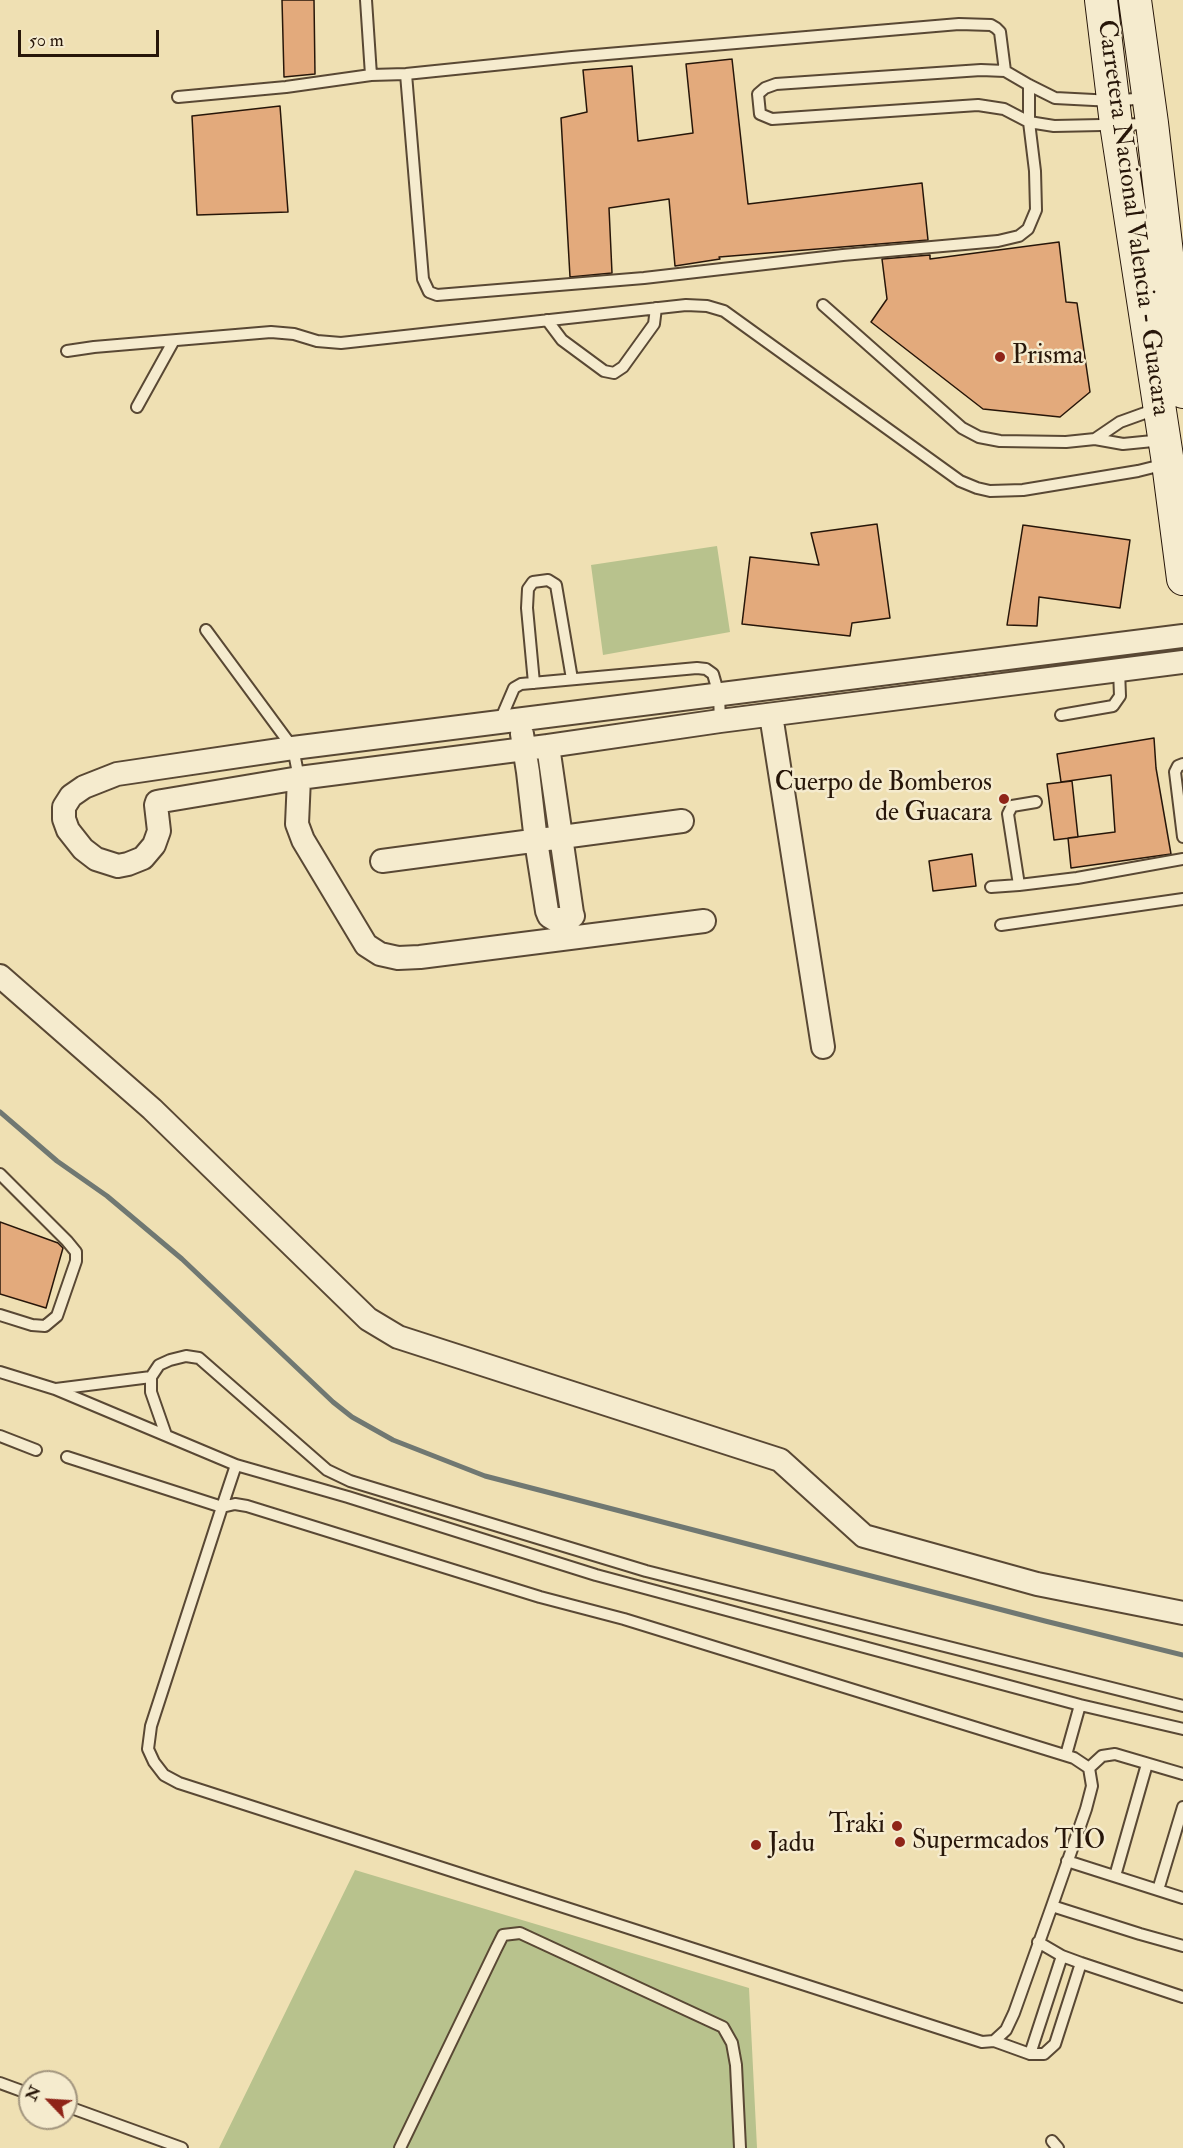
<!DOCTYPE html>
<style>
body{margin:0}
#map{position:relative;width:1183px;height:2148px;overflow:hidden;background:#efe0b3;font-family:"IM FELL Double Pica",serif}
canvas{display:block}
.north{position:absolute;left:18px;top:2070px;width:60px;height:60px;box-sizing:border-box;background:#f5ebce;border:2px solid #a3967f;border-radius:50%;rotate:295deg;font-size:16px;font-weight:700;line-height:24px;text-align:center;color:#271609}
.north::after{content:'';display:block;margin:auto;width:21px;height:27px;background:#8f2418;clip-path:polygon(50% 0,100% 100%,50% 72%,0 100%)}
.scale{position:absolute;left:18px;top:30px;width:141px;height:27px;box-sizing:border-box;border:3px solid #271609;border-top:0;padding-left:8px;font-size:18px;line-height:21px;white-space:nowrap;color:#271609;-webkit-text-stroke:4px #f5ebce;paint-order:stroke}
</style>
<div id="map">
<canvas width="1183" height="2148"></canvas>
<div class="north">N</div>
<div class="scale">50 m</div>
</div>
<script>
const g = document.querySelector('canvas').getContext('2d');
g.lineJoin = 'round';
function fillPath(path, color) {
  g.fillStyle = color;
  g.fill(path, 'evenodd');
}
function poly(rows) {
  const path = new Path2D();
  for (const r of rows) {
    path.moveTo(r[0], r[1]);
    for (let i = 2; i < r.length; i += 2) path.lineTo(r[i], r[i + 1]);
  }
  return path;
}
function trace(path, color, width, dash) {
  g.strokeStyle = color;
  g.lineWidth = width;
  g.lineCap = dash ? 'butt' : 'round';
  g.setLineDash(dash || []);
  g.stroke(path);
}
function write(font, color, halo, rows, align = 'center') {
  g.font = font + ' "IM FELL Double Pica",serif';
  g.lineWidth = 5;
  g.setLineDash([]);
  g.textBaseline = 'middle';
  g.strokeStyle = halo;
  g.fillStyle = color;
  for (const [text, x, y, turn = 0] of rows) {
    g.save();
    g.translate(x, y);
    g.rotate((+turn || 0) * Math.PI / 180);
    g.textAlign = isNaN(turn) ? turn : align;
    if (halo) g.strokeText(text, 0, 0);
    g.fillText(text, 0, 0);
    g.restore();
  }
}
const green = poly([
 [717,546,730,632,603,655,591,565],
 [355,1870,749,1988,757,2148,219,2148]
]);
const stream = poly([
 [0,1112,57,1161,107,1196,182,1259,333,1402,352,1417,393,1440,485,1476,1045,1621,1183,1655]
]);
const building = poly([
 [282,0,314,0,315,74,284,77,282,0],
 [732,59,748,204,922,183,928,240,719,257,720,259,675,266,669,199,609,208,612,273,570,277,561,118,587,112,583,70,632,66,638,141,693,133,686,64,732,59],
 [280,106,288,212,197,215,192,116,280,106],
 [1059,242,1066,302,1077,303,1090,392,1060,417,983,409,871,322,887,299,882,259,930,255,930,259,1059,242],
 [877,524,890,618,852,623,850,636,742,624,750,557,819,565,811,533,877,524],
 [1023,525,1130,540,1120,608,1039,597,1037,626,1007,625,1023,525],
 [1154,738,1156,768,1171,854,1071,868,1068,838,1115,832,1111,775,1061,782,1057,754,1154,738],
 [1072,781,1078,837,1054,840,1047,784,1072,781],
 [972,854,976,886,933,891,929,861,972,854],
 [0,1222,58,1243,63,1248,46,1308,0,1294,0,1222]
]);
const service = poly([
 [366,0,371,75],
 [406,74,423,279,429,292,437,295,644,278,843,255,998,241,1019,236,1028,229,1036,210,1035,171,1029,122,1029,85],
 [178,97,286,87,371,75,406,74,572,57,959,24,991,25,996,28,1000,32,1005,71],
 [1145,98,1113,101,1055,98,1029,85,1005,71,981,70,776,84,765,88,758,94,760,114,772,119,978,105,1004,109,1029,122,1054,126,1149,124],
 [823,305,962,428,979,437,1000,441,1066,442,1095,439,1123,444,1163,440],
 [547,320,562,340,604,371,614,373,623,367,654,324,656,308],
 [67,351,94,347,271,332,294,334,317,341,341,343,686,305,707,306,724,311,960,481,977,488,990,491,1023,490,1138,471,1166,464],
 [137,407,173,342],
 [1095,439,1120,422,1156,409],
 [206,630,293,748,299,778],
 [534,683,527,608,528,589,533,582,548,580,556,585,572,679],
 [1061,715,1113,706,1120,696,1119,670],
 [499,723,514,688,521,684,697,668,706,669,713,674,719,695,720,721],
 [1183,764,1178,766,1175,772,1183,837],
 [1036,802,1012,806,1008,814,1019,885,1077,878,1183,859],
 [991,887,1019,885],
 [1001,925,1183,899],
 [0,1174,67,1241,76,1252,76,1261,57,1316,45,1326,32,1325,0,1315],
 [0,1372,55,1389,236,1465,348,1497,596,1575,1080,1705,1183,1729],
 [56,1389,151,1377],
 [166,1435,151,1392,151,1377,159,1365,170,1360,186,1356,199,1358,327,1470,350,1481,646,1571,1183,1706],
 [0,1436,36,1450],
 [67,1457,222,1507,236,1465],
 [1066,1755,1080,1705],
 [1089,1768,1102,1756,1115,1754,1183,1774],
 [1067,1861,1183,1898],
 [1115,1876,1147,1764],
 [1158,1890,1183,1807],
 [1052,1906,1014,2013,1006,2030,994,2041,982,2042,179,1783,164,1775,154,1762,148,1749,151,1726,222,1507,235,1504,247,1506,540,1597,624,1619,1074,1758,1089,1768,1092,1786,1086,1809,1052,1906,1140,1934,1183,1946],
 [1038,1942,1062,1956,1081,1963,1183,1997],
 [994,2041,1030,2054,1044,2054,1055,2044,1081,1963],
 [1030,2054,1062,1956],
 [0,2083,30,2094],
 [66,2106,182,2148],
 [1052,2141,1058,2148],
 [400,2148,496,1949,503,1935,520,1933,723,2027,732,2043,736,2065,740,2148]
]);
const minor = poly([
 [1183,636,293,748,117,774,84,787,71,796,64,807,64,819,68,830,83,849,96,859,118,866,128,864,143,858,154,845,159,831,156,805,157,802,162,801,299,778,548,746,720,721,1183,662],
 [771,715,823,1047],
 [522,734,528,772,536,841,547,911,549,916,554,919,568,919,573,916,572,913,548,746],
 [299,778,297,824,303,840,366,945,380,954,398,958,420,957,704,921],
 [382,861,682,821],
 [0,976,152,1109,368,1319,398,1337,780,1460,864,1536,1037,1584,1183,1613]
]);
const secondary = poly([
 [1101,0,1116,124,1168,463,1183,579],
 [1135,0,1152,123,1183,392]
]);
const markers = [
 [1000,357,6,"#8f2418"],
 [1004,799,6,"#8f2418"],
 [897,1826,6,"#8f2418"],
 [900,1842,6,"#8f2418"],
 [756,1845,6,"#8f2418"]
];
const streetNames = [
 ["Carretera Nacional Valencia - Guacara",1132,218,82]
];
const poiNames = [
 ["Prisma",1012,357],
 ["Cuerpo de Bomberos",992,784,"right"],
 ["de Guacara",992,814,"right"],
 ["Traki",885,1826,"right"],
 ["Supermcados TIO",912,1842],
 ["Jadu",768,1845]
];
fillPath(green, '#b8c28d');
trace(stream, '#707872', 5);
fillPath(building, '#e3aa7c');
trace(building, '#271609', 1.5);
trace(service, '#594834', 14);
trace(minor, '#594834', 26);
trace(secondary, '#271609', 34);
trace(service, '#f5ebce', 10);
trace(minor, '#f5ebce', 22);
trace(secondary, '#f5ebce', 32);
for (const [x, y, r, color] of markers) {
  const dot = new Path2D();
  dot.arc(x, y, r, 0, 2 * Math.PI);
  g.fillStyle = color;
  g.fill(dot);
  trace(dot, '#f5ebce', 2);
}
write('26px', '#271609', '#f5ebce', streetNames);
write('26px', '#271609', '#f5ebce', poiNames, 'left');
</script>
